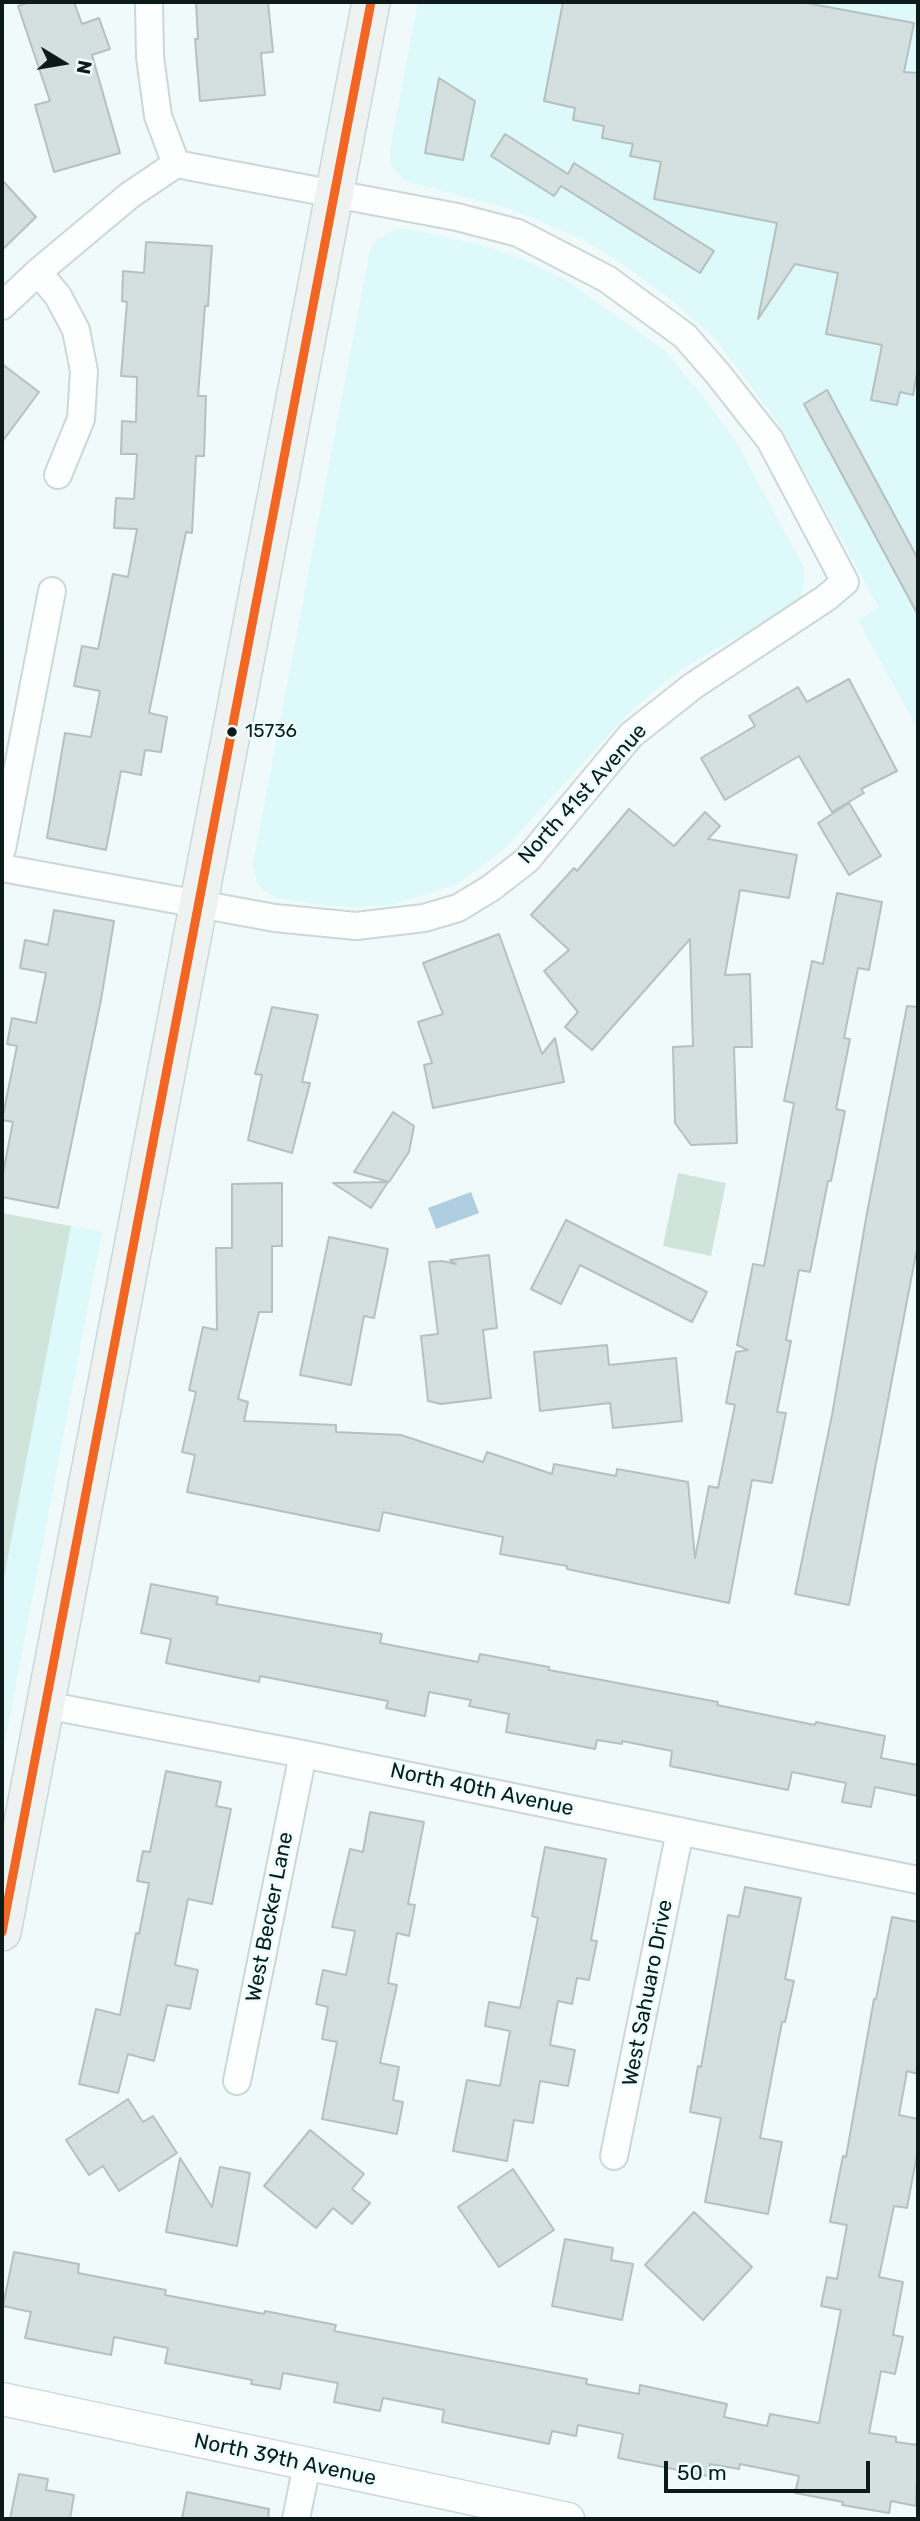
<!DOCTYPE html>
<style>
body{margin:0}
#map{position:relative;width:920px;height:2521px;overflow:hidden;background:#f0fafa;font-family:Rubik,sans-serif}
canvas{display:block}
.frame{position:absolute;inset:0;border:4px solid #0d1a1a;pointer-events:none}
.north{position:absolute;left:28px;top:28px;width:70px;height:70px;-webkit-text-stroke:5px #ebffff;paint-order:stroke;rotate:101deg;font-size:19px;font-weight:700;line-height:28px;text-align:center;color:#0d1a1a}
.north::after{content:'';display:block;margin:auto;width:24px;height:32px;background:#0d1a1a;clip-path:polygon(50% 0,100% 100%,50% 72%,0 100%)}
.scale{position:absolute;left:664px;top:2461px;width:206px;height:32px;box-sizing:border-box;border:4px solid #0d1a1a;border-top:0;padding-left:9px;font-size:21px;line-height:24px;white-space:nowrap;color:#0d1a1a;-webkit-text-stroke:5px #ebffff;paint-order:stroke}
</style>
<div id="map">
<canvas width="920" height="2521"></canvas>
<div class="frame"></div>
<div class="north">N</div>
<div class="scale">50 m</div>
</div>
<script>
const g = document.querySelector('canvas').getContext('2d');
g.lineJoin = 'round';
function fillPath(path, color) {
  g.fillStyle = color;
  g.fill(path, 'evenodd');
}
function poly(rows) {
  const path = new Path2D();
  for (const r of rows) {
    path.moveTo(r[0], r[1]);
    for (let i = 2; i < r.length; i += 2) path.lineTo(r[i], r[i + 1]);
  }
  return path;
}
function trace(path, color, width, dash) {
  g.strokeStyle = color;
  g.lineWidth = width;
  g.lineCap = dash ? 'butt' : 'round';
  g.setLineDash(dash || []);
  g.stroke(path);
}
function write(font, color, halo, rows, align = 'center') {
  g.font = font + ' Rubik,sans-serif';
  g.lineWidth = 5;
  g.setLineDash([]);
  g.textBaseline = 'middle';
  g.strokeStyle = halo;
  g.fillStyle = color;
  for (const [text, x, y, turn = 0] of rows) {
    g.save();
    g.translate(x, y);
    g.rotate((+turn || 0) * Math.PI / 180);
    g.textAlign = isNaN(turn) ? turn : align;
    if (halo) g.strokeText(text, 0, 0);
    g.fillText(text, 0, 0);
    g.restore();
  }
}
const built = poly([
 [418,2,918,2,918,730,858,620,879,608,778,423,718,342,676,303,617,260,580,238,511,209,405,181,391,166,390,150],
 [398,229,408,229,488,247,527,261,564,279,664,350,703,397,735,440,804,568,804,588,801,598,790,607,685,667,661,685,628,714,502,851,457,884,392,905,351,907,321,905,277,898,264,891,257,883,253,864,370,250,377,239],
 [2,1213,102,1232,2,1757]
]);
const green = poly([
 [678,1173,726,1183,711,1256,663,1246],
 [2,1213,71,1226,2,1588]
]);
const water = poly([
 [471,1192,479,1213,436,1229,428,1208]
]);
const building = poly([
 [30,2,74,2,82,24,99,18,110,49,92,55,120,153,54,172,35,105,50,101,18,6,30,2],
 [196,2,268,2,273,52,261,53,265,95,200,101,195,39,198,39,196,2],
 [563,2,801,2,914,23,904,72,918,73,918,367,913,395,900,392,897,405,871,400,882,345,826,334,838,273,795,264,758,319,777,223,654,199,661,162,630,156,633,144,602,138,604,126,573,120,575,108,544,101,563,2],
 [439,78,475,101,463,160,425,153,439,78],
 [505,134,568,174,574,163,714,251,700,273,561,186,554,196,491,156,505,134],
 [2,180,36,217,2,250,2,180],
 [146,242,212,246,208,306,205,306,198,396,206,396,204,456,196,456,192,533,186,532,149,713,167,717,161,752,145,750,141,775,121,771,106,850,47,838,65,733,91,737,100,691,74,686,82,646,98,649,113,574,128,577,137,529,114,528,116,498,134,499,137,454,121,454,122,421,136,422,137,377,121,376,127,302,122,301,123,271,144,273,146,242],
 [2,364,39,392,2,442,2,364],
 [827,390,918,559,918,615,804,404,827,390],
 [849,679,897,771,861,789,864,793,832,812,799,756,725,800,701,758,755,726,749,716,798,687,807,702,849,679],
 [849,803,881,856,849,875,818,823,849,803],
 [629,809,674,846,705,812,720,826,708,839,797,855,789,898,740,890,725,975,750,974,752,1047,734,1047,737,1143,691,1145,675,1123,673,1047,693,1046,690,939,592,1050,565,1027,578,1012,544,971,569,950,531,915,574,868,577,871,629,809],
 [837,893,882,902,869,970,858,968,844,1038,850,1039,836,1109,845,1111,831,1181,828,1181,810,1272,799,1270,786,1340,791,1341,777,1412,786,1413,772,1483,752,1480,729,1603,567,1569,567,1566,500,1554,503,1537,383,1512,379,1531,187,1492,195,1455,182,1452,196,1392,189,1390,203,1327,217,1330,216,1248,232,1248,232,1184,282,1183,282,1246,272,1246,272,1312,259,1312,238,1399,248,1402,244,1421,336,1425,336,1432,401,1435,483,1462,487,1452,552,1474,554,1464,616,1476,617,1469,688,1482,695,1558,709,1486,718,1488,735,1405,726,1403,736,1352,748,1350,737,1345,753,1264,764,1266,794,1103,784,1101,812,961,823,964,837,893],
 [54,910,114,921,101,1000,58,1208,2,1197,2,1178,13,1122,2,1120,17,1046,7,1044,12,1018,36,1023,46,973,20,968,25,940,48,945,54,910],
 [499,934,542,1054,555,1038,564,1082,433,1108,424,1065,432,1063,418,1022,443,1014,423,963,499,934],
 [907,1006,918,1007,918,1243,849,1605,795,1594,832,1415,867,1213,907,1006],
 [272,1007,318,1015,302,1082,310,1083,292,1153,248,1140,262,1075,255,1074,272,1007],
 [393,1112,414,1126,409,1152,389,1182,354,1172,393,1112],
 [388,1182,371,1208,333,1183,388,1182],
 [566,1220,707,1292,692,1322,580,1265,561,1304,531,1289,566,1220],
 [329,1237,388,1249,374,1318,364,1316,351,1385,300,1375,329,1237],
 [489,1255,497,1328,483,1330,491,1398,441,1404,428,1401,421,1336,438,1334,429,1262,442,1261,456,1264,450,1260,489,1255],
 [607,1345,609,1365,676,1358,682,1421,613,1428,610,1403,540,1411,534,1352,607,1345],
 [151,1584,218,1597,216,1604,382,1634,380,1643,478,1662,480,1654,549,1667,549,1670,718,1702,717,1705,815,1725,816,1722,885,1736,881,1758,918,1765,918,1796,875,1787,871,1807,842,1802,846,1783,792,1772,788,1790,670,1766,672,1751,622,1741,622,1744,597,1740,595,1749,506,1732,509,1714,469,1706,471,1700,429,1692,425,1716,386,1708,388,1701,260,1676,259,1682,166,1663,171,1639,141,1633,151,1584],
 [166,1771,221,1782,216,1806,231,1809,212,1904,188,1899,175,1965,198,1970,190,2009,167,2005,154,2061,128,2054,118,2093,79,2084,96,2009,120,2015,136,1933,139,1934,149,1883,137,1881,143,1851,150,1852,166,1771],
 [370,1812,424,1822,408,1904,415,1905,409,1936,397,1933,388,1983,397,1985,380,2063,399,2067,393,2100,403,2102,397,2134,322,2119,337,2042,322,2039,328,2007,316,2004,323,1970,346,1975,355,1931,332,1927,350,1849,363,1852,370,1812],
 [545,1847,606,1859,591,1940,597,1941,589,1980,577,1978,572,2004,558,2001,550,2045,575,2050,568,2086,540,2081,533,2123,514,2120,507,2161,453,2151,467,2080,500,2086,510,2031,485,2026,489,2002,520,2008,538,1918,532,1916,545,1847],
 [745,1887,801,1898,785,1979,794,1981,785,2022,782,2022,760,2138,782,2142,768,2214,705,2202,721,2118,690,2112,698,2066,701,2067,728,1915,739,1917,745,1887],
 [892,1917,918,1922,918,2074,907,2071,899,2115,918,2119,918,2149,907,2208,894,2206,879,2277,903,2282,893,2335,903,2337,895,2374,881,2371,869,2433,896,2437,896,2442,918,2445,916,2506,891,2501,889,2513,842,2505,843,2502,795,2493,799,2476,740,2464,739,2469,710,2464,708,2476,618,2458,623,2434,578,2425,576,2436,552,2431,549,2444,442,2422,444,2410,383,2398,380,2411,334,2402,338,2383,283,2373,280,2389,251,2384,252,2380,165,2363,168,2348,114,2337,111,2355,25,2338,31,2312,3,2306,14,2252,79,2264,78,2273,166,2290,165,2295,264,2314,265,2311,336,2325,334,2331,587,2379,586,2384,639,2394,640,2385,727,2404,724,2417,767,2426,770,2414,819,2423,841,2310,821,2306,827,2277,837,2279,847,2225,830,2222,843,2156,846,2157,874,1999,876,1999,892,1917],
 [128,2099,143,2122,153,2116,177,2153,119,2191,103,2166,89,2175,66,2140,128,2099],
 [310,2130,364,2174,352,2189,370,2203,352,2224,333,2208,316,2228,264,2186,310,2130],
 [180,2158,212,2207,220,2167,250,2173,237,2246,166,2232,180,2158],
 [513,2169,554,2230,499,2267,458,2207,513,2169],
 [694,2212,752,2267,703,2320,645,2265,694,2212],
 [565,2239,613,2248,611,2260,633,2264,622,2320,552,2306,565,2239],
 [19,2474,48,2479,46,2490,74,2495,70,2519,10,2519,19,2474],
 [187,2492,269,2509,268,2519,182,2519,187,2492]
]);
const minor = poly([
 [149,2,150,57,158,116,176,164],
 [38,272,58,296,76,330,84,371,81,419,58,475],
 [2,306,38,272,130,195,176,164,457,217,518,233,607,279,685,336,718,374,770,440,845,582,826,598,693,686,631,735,527,860,491,888,458,908,424,918,356,926,275,918,2,868],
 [2,849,52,591],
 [45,1705,303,1754,918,1880],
 [237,2081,303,1754],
 [614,2156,680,1831],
 [296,2519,307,2465]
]);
const tertiary = poly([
 [2,2399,568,2519]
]);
const secondary = poly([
 [2,1932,371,2]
]);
const bus1 = poly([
 [2,1932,371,2]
]);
const markers = [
 [232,732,6,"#0d1a1a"]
];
const busNames = [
 ["15736",245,732]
];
const streetNames = [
 ["North 41st Avenue",583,794,-48],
 ["North 40th Avenue",482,1790,12],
 ["West Becker Lane",270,1917,-79],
 ["West Sahuaro Drive",648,1993,-79],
 ["North 39th Avenue",285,2460,12]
];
fillPath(built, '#ddf9f9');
fillPath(green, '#d1e4db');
fillPath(water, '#afcfe1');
fillPath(building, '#d4dfe0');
trace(building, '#b5c0c1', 2);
trace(minor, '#ccd7d7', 30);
trace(tertiary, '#ccd7d7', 35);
trace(secondary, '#ccd7d7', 40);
trace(minor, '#fdfefe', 26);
trace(tertiary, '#fdfefe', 32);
trace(secondary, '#eef3f2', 37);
trace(bus1, '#f26522', 9);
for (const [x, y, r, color] of markers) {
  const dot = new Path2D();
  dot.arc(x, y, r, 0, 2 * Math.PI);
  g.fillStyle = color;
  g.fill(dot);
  trace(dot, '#ebffff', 2.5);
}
write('19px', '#0d1a1a', '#ebffff', busNames, 'left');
write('21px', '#0d1a1a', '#ebffff', streetNames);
</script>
